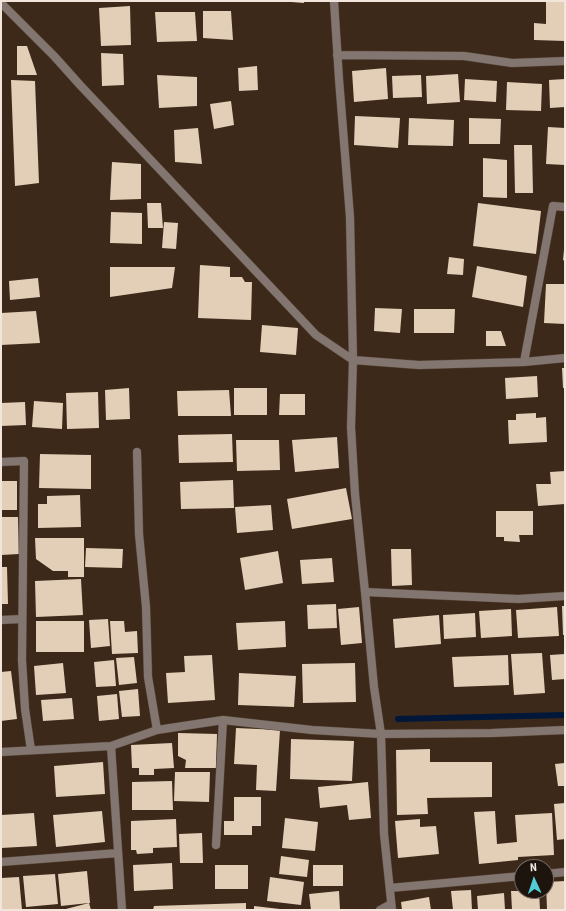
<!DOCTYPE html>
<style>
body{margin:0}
#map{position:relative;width:566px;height:911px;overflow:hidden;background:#3c291a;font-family:"Roboto Condensed",sans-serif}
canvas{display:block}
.frame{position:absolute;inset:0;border:2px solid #f2e5dc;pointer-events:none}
.north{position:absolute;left:514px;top:859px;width:40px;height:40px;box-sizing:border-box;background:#1c140d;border:1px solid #726860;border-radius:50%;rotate:357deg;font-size:11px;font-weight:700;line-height:16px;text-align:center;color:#f2e5dc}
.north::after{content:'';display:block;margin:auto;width:14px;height:18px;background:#52ccd5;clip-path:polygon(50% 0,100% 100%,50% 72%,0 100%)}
</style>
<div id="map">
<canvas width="566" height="911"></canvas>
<div class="frame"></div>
<div class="north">N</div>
</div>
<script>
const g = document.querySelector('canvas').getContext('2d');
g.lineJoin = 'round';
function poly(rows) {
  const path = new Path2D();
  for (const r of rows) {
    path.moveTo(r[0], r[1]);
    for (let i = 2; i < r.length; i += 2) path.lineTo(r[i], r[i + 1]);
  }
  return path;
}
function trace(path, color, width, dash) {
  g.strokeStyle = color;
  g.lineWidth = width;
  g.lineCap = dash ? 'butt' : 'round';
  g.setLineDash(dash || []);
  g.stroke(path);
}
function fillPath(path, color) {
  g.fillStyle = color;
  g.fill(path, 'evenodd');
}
const stream = poly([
 [398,719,565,715]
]);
const building = poly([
 [291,1,304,1,304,3,291,2],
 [546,1,565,1,565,41,534,40,534,23,546,24],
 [130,6,131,45,101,46,99,8],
 [203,11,231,11,233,40,203,38],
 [155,12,195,12,197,41,157,42],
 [17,46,27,46,37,75,17,75],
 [101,53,123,54,124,85,102,86],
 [257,66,258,90,239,91,238,68],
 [386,68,388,99,354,102,352,71],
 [458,74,460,102,427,104,426,76],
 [157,75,197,77,197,106,159,108],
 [421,75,422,97,393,98,392,76],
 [465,79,497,81,496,102,464,100],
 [565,79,565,107,550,108,549,80],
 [11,80,35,81,39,183,15,186],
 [507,82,542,84,541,111,506,110],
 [231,101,234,125,214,129,210,104],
 [355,116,400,118,398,148,354,145],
 [409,118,454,120,453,146,408,145],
 [469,118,501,119,500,144,469,144],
 [548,127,565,128,565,165,546,164],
 [198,128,202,164,175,162,174,130],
 [514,145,532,145,533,193,515,193],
 [483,158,507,160,507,198,483,197],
 [112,162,141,164,141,199,110,200],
 [147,203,161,203,163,228,148,228],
 [478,203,541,211,536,254,473,246],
 [111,212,142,213,142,244,110,243],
 [164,222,178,223,176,249,162,248],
 [564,250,565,250,565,261,563,260],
 [449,257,464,259,463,275,447,274],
 [200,265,230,267,230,277,242,277,245,282,252,282,251,320,198,318],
 [477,266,527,276,523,307,472,297],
 [110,267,175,267,172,288,110,297],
 [38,278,40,297,10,300,9,281],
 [546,284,565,284,565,324,544,323],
 [375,308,402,309,400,333,374,331],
 [414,309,455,309,454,333,414,333],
 [36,311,40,343,1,345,1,313],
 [262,325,298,328,296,355,260,352],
 [486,331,501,331,506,346,486,346],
 [562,368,565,368,565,388,563,388],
 [537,376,538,397,506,399,505,378],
 [129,388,130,419,106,420,105,390],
 [234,388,267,388,267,415,234,415],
 [229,390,231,416,178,416,177,391],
 [98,392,99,428,67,429,66,393],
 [280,394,305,394,305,415,279,415],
 [34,401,63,403,62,429,32,427],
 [25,402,26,425,1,426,1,403],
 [536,413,536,418,546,417,547,442,509,444,508,420,516,420,516,414],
 [232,434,233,462,179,463,178,435],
 [337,437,339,468,295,472,292,440],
 [236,440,279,440,280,470,237,471],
 [40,454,91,455,91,489,39,488],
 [565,471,565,504,538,506,536,484,551,484,550,472],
 [233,480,234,508,181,509,180,482],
 [1,481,17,481,17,510,1,510],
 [346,488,352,519,292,529,287,499],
 [80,495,81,527,38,528,38,504,47,504,47,496],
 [271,505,273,530,237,533,235,507],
 [496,511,533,511,533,535,519,535,520,542,504,541,504,537,496,537],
 [1,517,18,517,19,554,1,555],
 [35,538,84,538,84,577,68,577,68,571,53,571,36,559],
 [86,548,123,549,122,568,85,567],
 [391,549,411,549,412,585,392,586],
 [278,551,283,583,245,590,240,558],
 [332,558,334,582,302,584,300,560],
 [1,567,7,567,8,604,1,604],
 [81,579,83,615,36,617,35,581],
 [336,604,337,628,308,629,307,605],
 [562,606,565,606,565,635,563,635],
 [359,607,362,643,341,645,338,609],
 [557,607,559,636,518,638,516,610],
 [511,609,512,636,481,638,479,611],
 [475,613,476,637,444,639,443,615],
 [439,615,441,644,395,648,393,619],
 [108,619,110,646,91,648,89,620],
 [36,621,84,621,84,652,36,652],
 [110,621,124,621,125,632,137,631,138,653,112,654],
 [285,621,286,647,238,650,236,623],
 [542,653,545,693,514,695,511,654],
 [565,654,565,679,552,680,550,655],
 [212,655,215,700,168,703,166,673,185,672,184,656],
 [508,655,509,685,454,687,452,657],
 [134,657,137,683,119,685,116,658],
 [114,660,116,686,96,687,94,662],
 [63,663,66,693,36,695,34,666],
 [355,663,356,702,303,703,302,664],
 [11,671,17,719,1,721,1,672],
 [239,673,296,676,294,707,238,705],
 [138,689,140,716,122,717,119,691],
 [117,694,119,719,99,721,97,696],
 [72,698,74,719,43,721,41,700],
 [236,728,280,730,276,791,256,790,257,765,234,764],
 [178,733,217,734,216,768,185,768,186,760,178,756],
 [291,739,354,741,352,781,290,779],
 [172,743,174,768,154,769,154,775,139,775,139,768,132,768,131,745],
 [430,749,430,762,492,762,492,797,427,798,428,814,397,815,396,750],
 [103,762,105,794,56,797,54,766],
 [565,763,565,786,558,786,555,764],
 [175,772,210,772,209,802,174,801],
 [172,781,173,810,132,810,132,782],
 [368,782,371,818,349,820,347,805,320,808,318,787],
 [234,797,261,797,261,826,252,826,252,835,224,835,224,821,234,821],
 [565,803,565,839,557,840,554,804],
 [102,811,105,842,56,847,53,815],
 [495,811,497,844,517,842,515,815,552,813,554,855,518,857,518,860,479,864,474,812],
 [34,813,37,846,1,848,1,815],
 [285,818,318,822,315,851,282,848],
 [176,819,177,847,153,848,153,853,137,854,136,850,131,850,131,821],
 [420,819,420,827,436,826,439,854,398,858,395,821],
 [202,833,203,863,180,863,179,834],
 [281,856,309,860,307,877,279,874],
 [172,863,173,889,134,891,133,865],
 [215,865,248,865,248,889,215,889],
 [313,865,343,865,343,886,313,886],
 [87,871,90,903,89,903,91,910,62,910,89,903,61,906,58,874],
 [55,874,58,904,26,907,23,876],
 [19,877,22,910,1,910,1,878],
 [270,877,304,882,301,905,267,901],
 [565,881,565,910,547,910,546,882],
 [471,890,472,910,453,910,451,891],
 [339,891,340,910,311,910,309,894],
 [511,891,539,891,540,910,512,910],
 [504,893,505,910,478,910,477,896],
 [429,897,431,910,402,910,401,902],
 [246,903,246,910,153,910,154,906],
 [254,906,280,909,279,910,254,910]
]);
const minor = poly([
 [334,1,339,79,350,217,353,360,351,427,355,494,365,592,374,687,381,734,384,834,392,910],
 [1,3,54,56,80,85,316,335,353,360,419,365,524,362,565,358],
 [337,55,464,56,512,63,565,61],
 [524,362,553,206,565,207],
 [137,452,139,534,146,607,148,677,157,730],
 [1,462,24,461,22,660,25,709,31,750],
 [365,592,518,599,565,596],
 [1,620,22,619],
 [111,746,122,910],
 [1,752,111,746,157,730,223,720,312,730,381,734,492,733,565,730],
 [216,845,223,720],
 [1,862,118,853],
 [546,874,565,872],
 [390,888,522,876]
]);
const tertiary = poly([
 [380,910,391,904]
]);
trace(stream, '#01173a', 6);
fillPath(building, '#e3cfb8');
trace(minor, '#594739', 9);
trace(tertiary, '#594739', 9);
trace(minor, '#837671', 8);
trace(tertiary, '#837671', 8);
</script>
